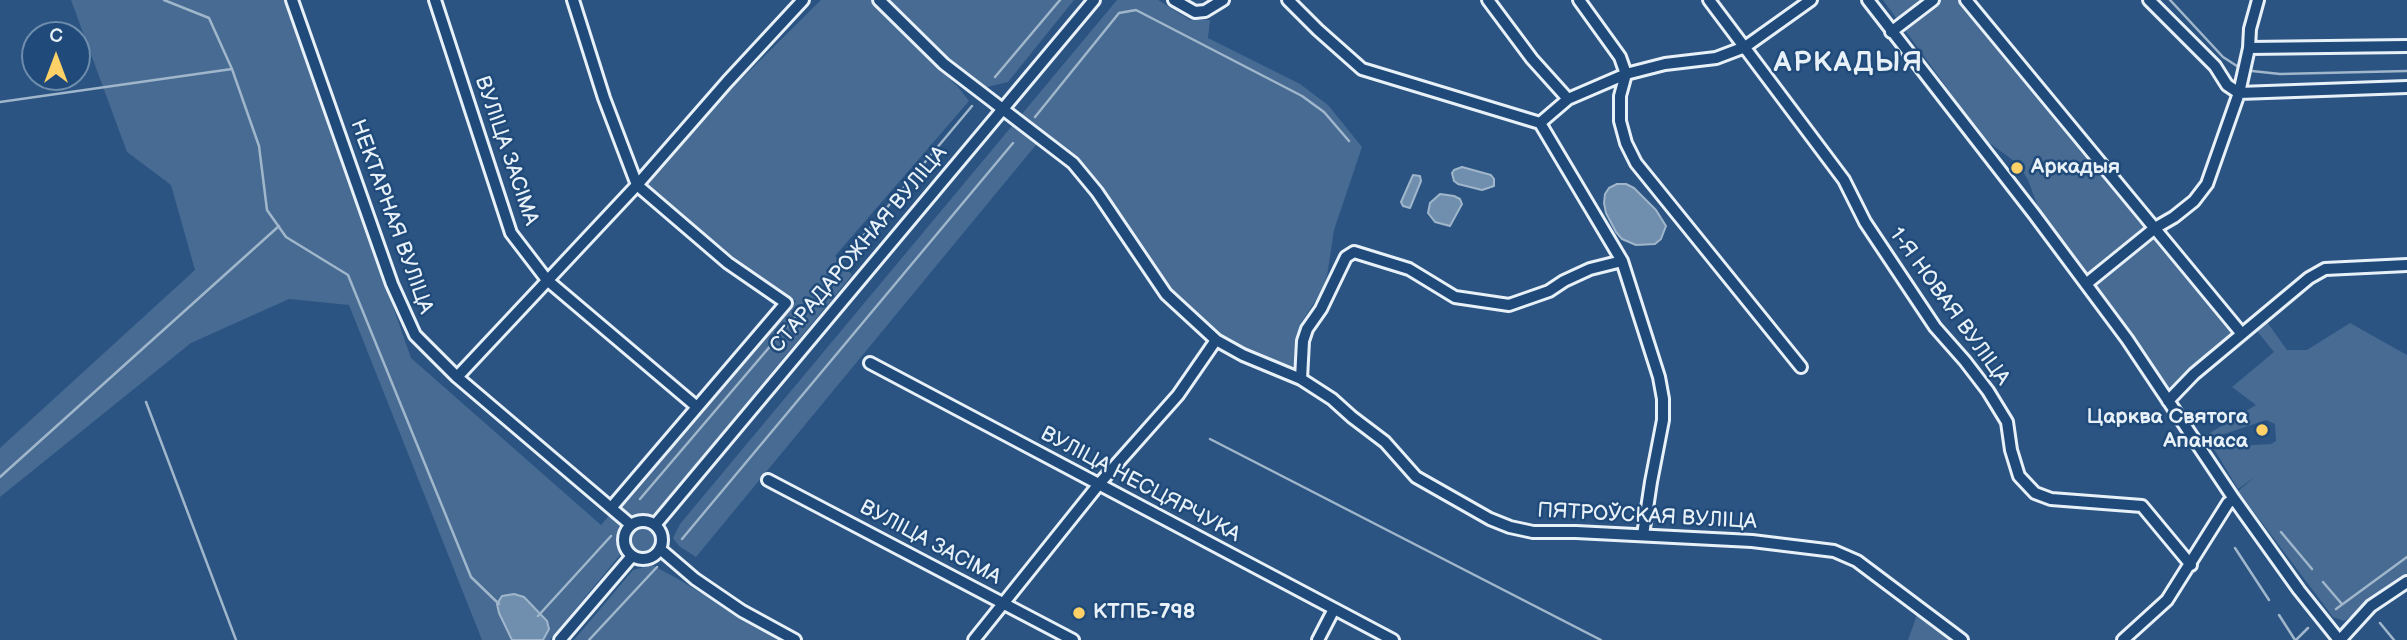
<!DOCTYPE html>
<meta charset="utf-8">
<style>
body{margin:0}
#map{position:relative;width:2407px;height:640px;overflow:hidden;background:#2b5482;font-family:"Balsamiq Sans",sans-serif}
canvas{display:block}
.north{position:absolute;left:21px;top:21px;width:70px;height:70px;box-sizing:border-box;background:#1f4a7a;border:2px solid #6f8dac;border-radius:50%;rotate:0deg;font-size:19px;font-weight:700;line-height:28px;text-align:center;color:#e8f1f8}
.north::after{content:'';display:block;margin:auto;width:24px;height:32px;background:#ffd166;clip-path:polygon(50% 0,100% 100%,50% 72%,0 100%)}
</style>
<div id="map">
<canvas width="2407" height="640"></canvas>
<div class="north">С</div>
</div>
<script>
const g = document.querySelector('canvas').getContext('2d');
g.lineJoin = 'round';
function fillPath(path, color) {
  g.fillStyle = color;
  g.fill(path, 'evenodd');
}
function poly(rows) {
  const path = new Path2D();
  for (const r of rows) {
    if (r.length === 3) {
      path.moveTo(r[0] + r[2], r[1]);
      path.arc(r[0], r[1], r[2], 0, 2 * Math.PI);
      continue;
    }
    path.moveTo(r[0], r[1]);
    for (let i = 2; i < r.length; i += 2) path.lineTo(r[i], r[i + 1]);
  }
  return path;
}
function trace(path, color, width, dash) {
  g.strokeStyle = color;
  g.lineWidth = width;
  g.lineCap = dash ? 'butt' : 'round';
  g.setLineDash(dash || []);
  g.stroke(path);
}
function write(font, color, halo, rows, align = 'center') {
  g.font = font + ' "Balsamiq Sans",sans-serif';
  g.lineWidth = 5;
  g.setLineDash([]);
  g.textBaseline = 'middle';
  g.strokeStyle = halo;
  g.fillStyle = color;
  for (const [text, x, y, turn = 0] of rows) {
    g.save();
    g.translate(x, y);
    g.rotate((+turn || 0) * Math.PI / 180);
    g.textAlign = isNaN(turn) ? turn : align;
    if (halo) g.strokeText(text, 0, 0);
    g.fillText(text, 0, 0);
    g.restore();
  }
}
const green = poly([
 [71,0,286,0,411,358,601,525,796,301,770,287,647,185,726,94,821,0,872,0,958,87,969,101,835,256,852,275,653,516,636,518,621,533,620,555,550,640,482,640,349,305,289,299,191,343,0,497,0,448,195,270,171,185,127,152],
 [890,0,1074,0,1008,82,987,87,960,68],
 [1117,0,1158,0,1190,20,1210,20,1208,38,1300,84,1328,105,1362,147,1334,230,1327,276,1321,292,1301,323,1296,341,1296,363,1292,367,1239,349,1203,324,1172,295,1104,193,1079,163,1045,134,696,557,679,546,673,538,680,524],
 [1883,0,1960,0,2232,331,2231,336,2169,390,2038,207,2028,180,2018,164,1984,139],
 [2267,322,2287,350,2307,350,2350,323,2407,355,2407,578,2344,621,2333,617,2238,491,2255,477,2238,489,2214,449,2219,447,2271,444,2276,441,2275,424,2266,420,2206,440,2205,436,2256,405,2232,387,2274,352,2257,331],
 [643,540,11],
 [652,565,678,579,780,640,574,640,633,570],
 [1917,615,1951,640,1908,640]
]);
const water = poly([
 [1462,167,1491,175,1494,179,1494,186,1482,190,1458,184,1454,181,1452,173,1454,170,1462,167],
 [1413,175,1420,176,1421,181,1410,208,1403,206,1401,202,1413,175],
 [1617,184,1626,184,1634,188,1656,210,1666,226,1661,239,1655,244,1636,245,1622,239,1616,232,1606,213,1604,203,1605,194,1609,188,1617,184],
 [1440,194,1454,196,1460,199,1462,204,1450,226,1435,222,1428,213,1430,203,1440,194],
 [514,594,524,597,547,621,549,629,543,640,512,640,499,613,497,604,502,596,514,594]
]);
const stream = poly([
 [164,0,209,18,232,69,259,146,267,210,286,237,348,275,471,577,499,604],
 [2170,0,2223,57,2240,68],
 [2252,71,2280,74,2407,71],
 [995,77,1060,0],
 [0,102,232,69],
 [1035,117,1119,13,1136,10,1302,96,1324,112,1349,141],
 [843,260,972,106],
 [146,402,236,640],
 [1210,439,1601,640],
 [0,477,279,226],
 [640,499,801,310],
 [2281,532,2312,569],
 [682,539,1013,143],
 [2235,548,2269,600],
 [2323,582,2341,603],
 [2336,609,2407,557],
 [2279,615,2295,640],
 [538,616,611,536],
 [2380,623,2394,640],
 [589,640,657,567],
 [2296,640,2308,628]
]);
const minor = poly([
 [292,0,392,284,415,335,457,377,631,525],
 [435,0,511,233,547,280,697,407],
 [573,0,604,98,637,185,728,263,786,303,611,508],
 [879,0,944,64,1073,163,1097,192,1166,294,1216,340,1243,355,1301,379,1332,399,1352,417,1385,442,1416,477,1490,519,1510,527,1533,532,1576,532,1752,541,1834,551,1857,561,1962,640],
 [1174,0,1195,12,1205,11,1223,0],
 [1288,0,1318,30,1362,69,1540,123,1622,261,1659,377,1663,399,1663,420,1651,482,1643,535],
 [1488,0,1532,59,1568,99],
 [1579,0,1620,57,1626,74,1620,96,1620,121,1626,143,1636,163,1801,367],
 [1709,0,1844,180,1865,222,1935,327,1965,361,1988,391,2007,422,2011,450,2019,476,2035,493,2051,499,2142,506,2191,565],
 [1868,0,2034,214,2127,339,2234,499,2299,590,2339,640],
 [1966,0,2242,334],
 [2149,0,2215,66,2227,85,2239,93,2407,87],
 [1891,32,1933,0],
 [2249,48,2407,46],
 [1540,123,1568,99,1626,74,1665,64,1716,58,1745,47,1811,0],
 [2086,284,2155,228,2174,217,2194,201,2207,184,2239,93,2249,48,2250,29,2258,0],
 [870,363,1393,640],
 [457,377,637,185,727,82,803,0],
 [1301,379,1303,341,1307,329,1321,309,1346,257,1354,252,1409,269,1455,297,1509,305,1549,291,1564,281,1590,269,1622,261],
 [2168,401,2194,374,2309,278,2325,269,2407,265],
 [768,480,1073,640],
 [643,540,19],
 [655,525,1094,0],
 [660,549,695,579,742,611,795,640],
 [560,640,632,556],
 [974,640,1099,484,1178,395,1216,340],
 [1318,640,1334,609],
 [2123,640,2167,600,2228,503,2234,499],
 [2340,640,2371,606,2407,582]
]);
const markers = [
 [2017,168,7,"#ffd166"],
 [2262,430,7,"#ffd166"],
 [1079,613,7,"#ffd166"]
];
const streetNames = [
 ["ВУЛІЦА ЗАСІМА",506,151,71],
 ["НЕКТАРНАЯ ВУЛІЦА",391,217,70],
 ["СТАРАДАРОЖНАЯ ВУЛІЦА",859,250,-50],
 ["1-Я НОВАЯ ВУЛІЦА",1949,307,54],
 ["ВУЛІЦА НЕСЦЯРЧУКА",1140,485,28],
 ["ПЯТРОЎСКАЯ ВУЛІЦА",1647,517,3],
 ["ВУЛІЦА ЗАСІМА",930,543,28]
];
const poiNames = [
 ["Аркадыя",2031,168],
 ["Царква Святога",2248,418,"right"],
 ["Апанаса",2248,442,"right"],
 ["КТПБ-798",1093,613]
];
const districtNames = [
 ["АРКАДЫЯ",1849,64]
];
fillPath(green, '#476b93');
fillPath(water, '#708ead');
trace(water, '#a0b6cb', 2);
trace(stream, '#a0b6cb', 2.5);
trace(minor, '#e8f1f8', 16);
trace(minor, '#1f4a7a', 10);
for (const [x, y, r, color] of markers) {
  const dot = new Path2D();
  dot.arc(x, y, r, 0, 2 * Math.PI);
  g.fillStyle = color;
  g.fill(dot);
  trace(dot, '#1f4a7a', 2.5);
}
write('21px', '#e8f1f8', '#1f4a7a', streetNames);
write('bold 21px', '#e8f1f8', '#1f4a7a', poiNames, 'left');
g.letterSpacing = '2px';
write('bold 28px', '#e8f1f8', '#1f4a7a', districtNames);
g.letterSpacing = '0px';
</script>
